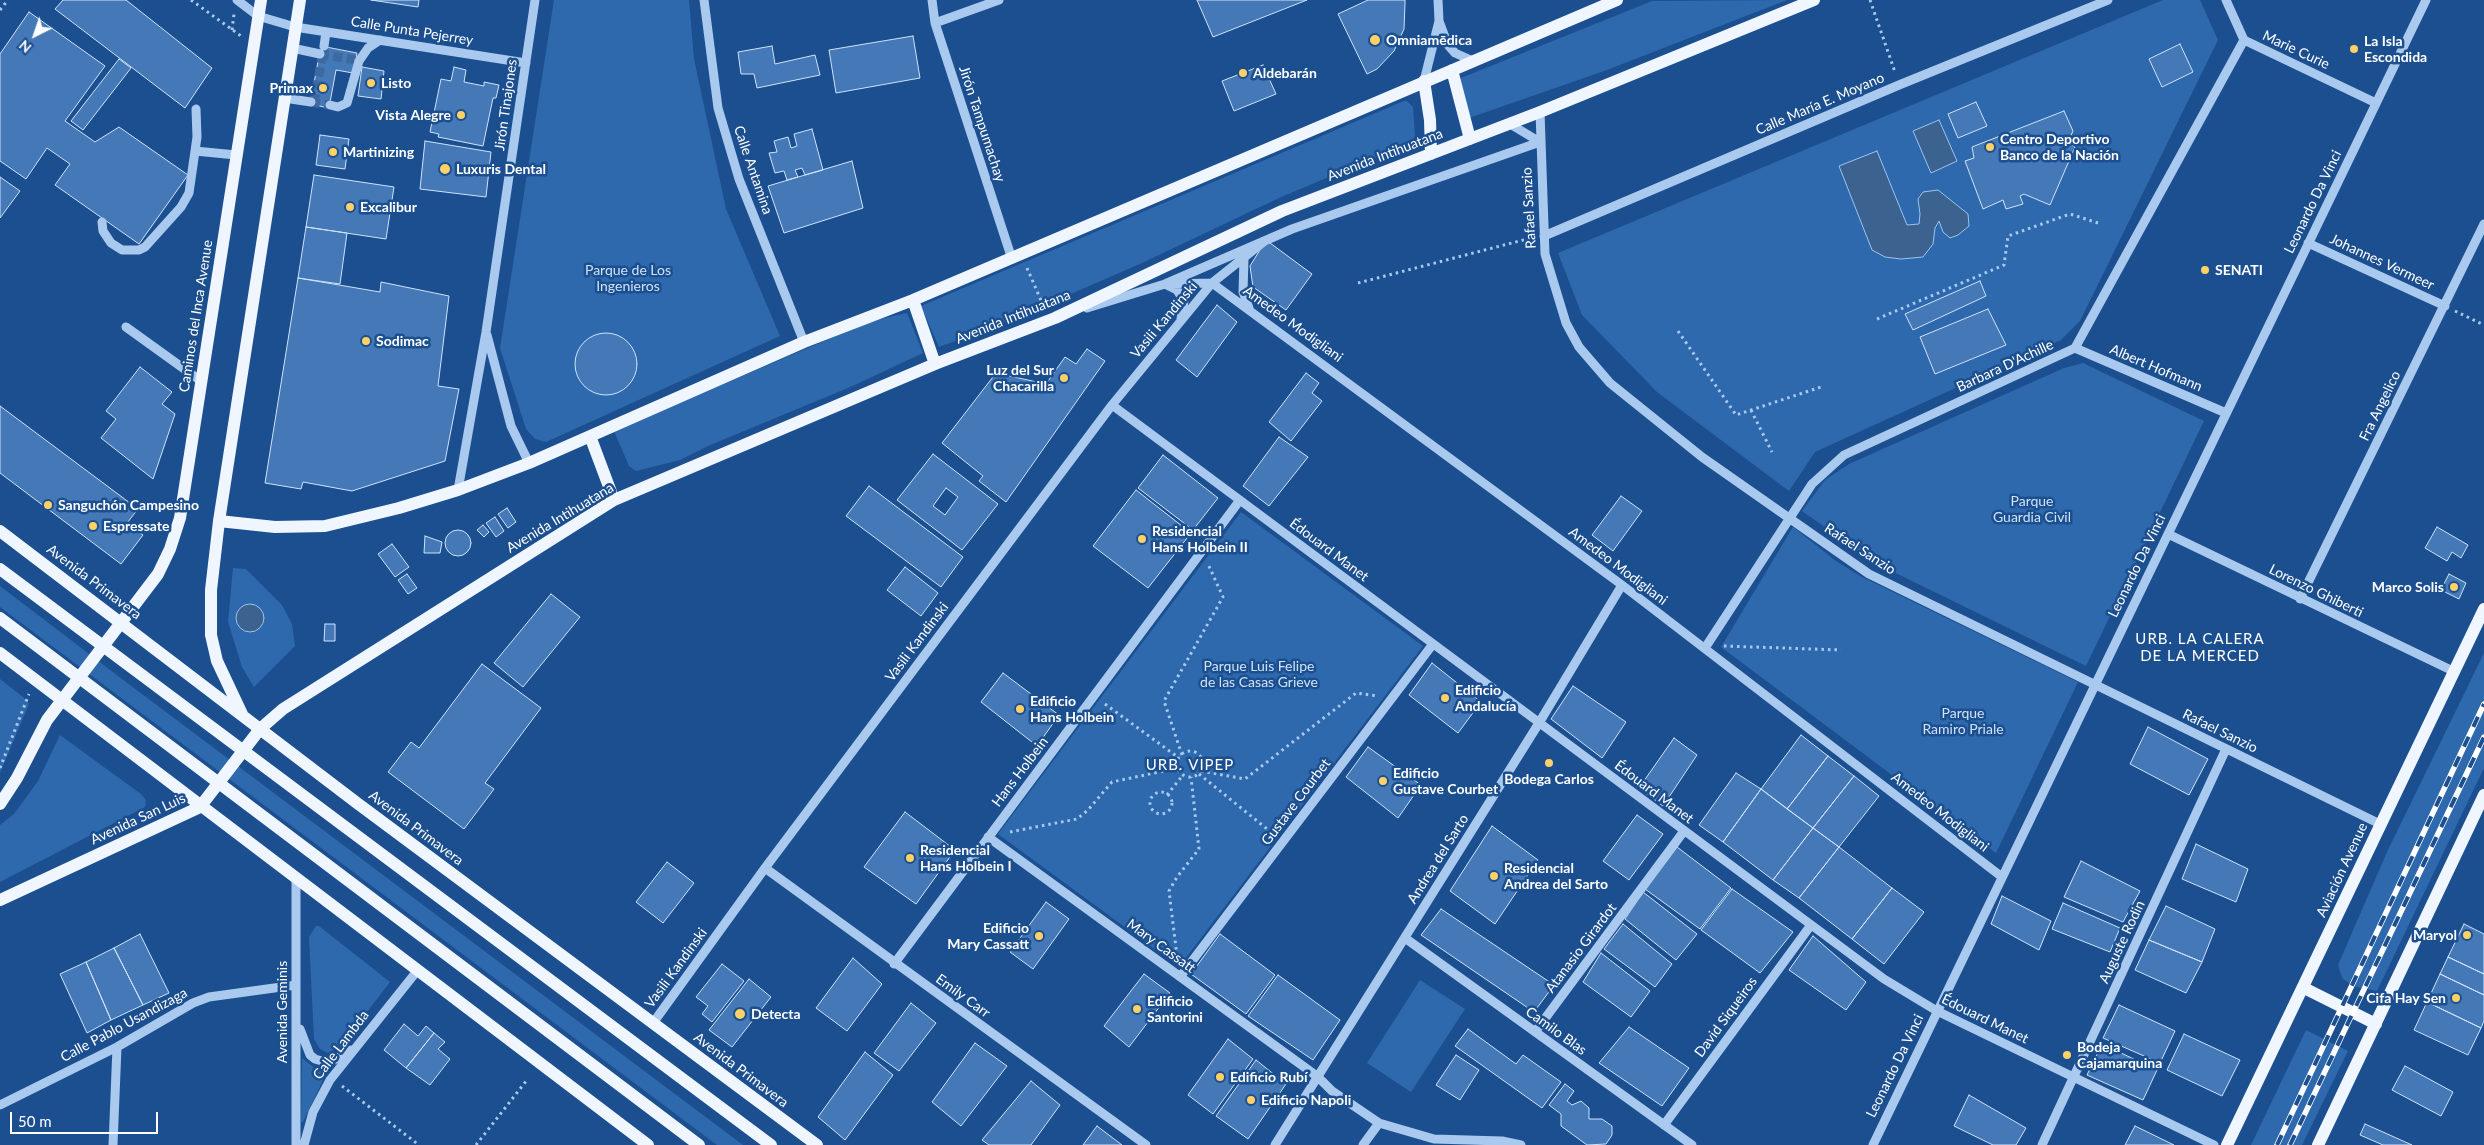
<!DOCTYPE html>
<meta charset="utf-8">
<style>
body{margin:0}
#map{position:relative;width:2484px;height:1145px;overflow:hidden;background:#1b4f8f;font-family:Lato,sans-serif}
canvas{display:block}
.north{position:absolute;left:10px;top:10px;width:50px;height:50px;-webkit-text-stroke:4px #1b4f8f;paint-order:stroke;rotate:221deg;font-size:14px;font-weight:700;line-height:20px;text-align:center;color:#fff}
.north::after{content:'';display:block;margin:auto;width:18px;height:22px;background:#fff;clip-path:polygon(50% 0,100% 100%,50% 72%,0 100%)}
.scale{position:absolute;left:10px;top:1112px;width:148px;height:22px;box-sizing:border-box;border:2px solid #fff;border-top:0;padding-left:6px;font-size:15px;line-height:18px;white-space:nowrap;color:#fff;-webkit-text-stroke:4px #1b4f8f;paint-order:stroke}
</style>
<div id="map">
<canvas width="2484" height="1145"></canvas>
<div class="north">N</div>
<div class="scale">50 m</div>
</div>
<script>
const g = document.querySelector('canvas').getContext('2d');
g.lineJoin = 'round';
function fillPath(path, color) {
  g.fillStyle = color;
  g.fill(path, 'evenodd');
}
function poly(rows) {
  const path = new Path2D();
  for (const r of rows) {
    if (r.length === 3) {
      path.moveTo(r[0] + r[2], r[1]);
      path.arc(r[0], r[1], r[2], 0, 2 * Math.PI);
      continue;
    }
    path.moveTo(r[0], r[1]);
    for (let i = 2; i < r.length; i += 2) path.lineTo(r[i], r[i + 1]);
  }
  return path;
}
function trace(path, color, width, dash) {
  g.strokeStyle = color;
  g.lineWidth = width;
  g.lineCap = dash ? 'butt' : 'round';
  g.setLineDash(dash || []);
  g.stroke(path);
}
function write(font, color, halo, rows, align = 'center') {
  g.font = font + ' Lato,sans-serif';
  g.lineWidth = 5;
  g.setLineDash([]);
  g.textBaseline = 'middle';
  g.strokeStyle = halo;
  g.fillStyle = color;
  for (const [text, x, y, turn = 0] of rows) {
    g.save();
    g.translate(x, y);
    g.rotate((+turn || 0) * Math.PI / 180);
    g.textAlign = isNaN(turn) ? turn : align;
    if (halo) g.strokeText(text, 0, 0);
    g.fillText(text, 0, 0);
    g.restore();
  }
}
const green = poly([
 [554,0,689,0,694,59,726,209,780,336,546,442,535,439,526,429,500,348],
 [1787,0,1607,70,1469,118,1459,80,1461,78,1652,1],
 [2163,0,2200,0,2218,40,2080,321,2061,340,1815,452,1789,491,1657,392,1582,315,1558,253],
 [1404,101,1407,101,1413,107,1415,136,1412,142,1279,198,1142,263,1009,321,939,347,921,306],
 [907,313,923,353,855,385,708,446,680,460,636,471,629,466,614,431,871,321],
 [2083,363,2204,421,2086,666,1877,564,1802,511,1825,480,1849,464,2064,368],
 [1241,512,1423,646,1179,967,998,834],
 [1793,527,1836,561,1860,576,2078,682,1996,853,1721,647],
 [233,568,246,569,282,605,292,624,295,646,254,687,242,667,228,622],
 [0,586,122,679,743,1145,717,1145,0,607],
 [2484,653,2484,768,2377,991,2353,986,2342,978,2338,965,2387,852],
 [0,679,23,697,29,704,0,773],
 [60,735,141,794,146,800,145,807,0,882,0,825,14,814,38,781],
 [316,926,319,926,390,982,341,1046,328,1053,320,1049,314,1039,309,937],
 [1420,980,1465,1009,1411,1092,1367,1063],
 [2306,1030,2348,1051,2302,1145,2251,1145],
 [302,1058,317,1070,328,1070,303,1122,301,1122]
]);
const water = poly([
 [1939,120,1957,161,1931,173,1913,131,1939,120],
 [1877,151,1907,225,1919,224,1920,214,1918,199,1923,192,1938,190,1968,214,1969,226,1958,235,1950,238,1943,232,1939,221,1935,228,1933,244,1923,257,1901,259,1885,257,1872,250,1839,166,1877,151],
 [250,618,14]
]);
const building = poly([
 [63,0,126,0,212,68,185,108,55,9,63,0],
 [371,0,419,0,418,7,371,0],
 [1197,0,1307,0,1213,37,1197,0],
 [1368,0,1405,0,1405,4,1404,29,1394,51,1377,69,1367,74,1338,14,1368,0],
 [29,12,105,66,65,121,95,142,119,127,188,175,139,244,55,185,70,164,47,148,26,179,0,161,0,54,29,12],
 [913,36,920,78,836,93,829,50,913,36],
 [2180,44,2193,72,2162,87,2149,59,2180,44],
 [321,46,357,53,353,73,336,70,329,108,310,104,321,46],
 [772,46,775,64,815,55,820,75,757,88,754,74,741,74,738,52,772,46],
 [119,59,131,68,83,130,71,121,119,59],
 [1263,65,1276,94,1234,111,1222,81,1263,65],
 [362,67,384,71,381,99,358,96,362,67],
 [454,67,466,70,464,82,484,86,484,82,499,85,496,98,493,98,483,146,438,137,439,134,430,132,441,79,451,81,454,67],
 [1976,102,1987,126,1958,138,1948,114,1976,102],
 [2064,111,2073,131,2068,142,2075,147,2050,205,2024,194,2020,196,2023,204,2006,209,2003,200,1983,209,1965,161,1974,158,1972,147,2064,111],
 [812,129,823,170,805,175,802,168,795,170,798,177,787,180,784,171,775,173,769,153,777,152,774,141,788,137,791,148,797,146,794,134,812,129],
 [320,135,349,139,345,169,316,165,320,135],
 [425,141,491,152,486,197,420,189,425,141],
 [852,161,863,208,784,233,768,186,852,161],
 [314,175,394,187,386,239,306,227,314,175],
 [0,177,20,191,0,218,0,177],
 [306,227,347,233,340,284,298,278,306,227],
 [1266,240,1312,274,1286,310,1253,287,1250,266,1266,240],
 [298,278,380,292,381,282,449,296,438,386,459,389,445,461,352,491,303,482,301,489,265,483,298,278],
 [1980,281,1986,296,1913,330,1905,314,1980,281],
 [1217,305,1237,322,1197,377,1176,360,1217,305],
 [1988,309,2006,345,1935,374,1920,337,1988,309],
 [606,364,31],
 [1087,349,1105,361,1006,502,979,481,983,476,942,443,996,373,1046,384,1065,357,1076,364,1087,349],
 [140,367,172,392,162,404,175,414,153,479,101,438,116,419,106,411,140,367],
 [1306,373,1319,383,1312,393,1322,401,1291,441,1269,422,1306,373],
 [0,406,138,509,127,523,143,535,121,564,0,473,0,406],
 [1279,437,1308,457,1269,506,1243,486,1279,437],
 [933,454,998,504,962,550,897,500,933,454],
 [946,488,958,497,945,515,933,506,946,488],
 [1163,455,1218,498,1193,530,1138,488,1163,455],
 [869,486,963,557,941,587,846,516,869,486],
 [1136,490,1191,533,1148,588,1093,546,1136,490],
 [1621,496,1642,511,1613,551,1592,535,1621,496],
 [507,508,516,522,508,528,498,514,507,508],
 [495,517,504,531,496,537,486,523,495,517],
 [483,525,489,532,484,537,477,530,483,525],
 [2437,527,2468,545,2461,558,2452,552,2447,561,2425,548,2437,527],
 [458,543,13],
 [425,536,442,542,440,553,424,553,425,536],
 [392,544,409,567,395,577,378,554,392,544],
 [905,567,938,593,921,616,887,590,905,567],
 [407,574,417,588,408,594,398,580,407,574],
 [2449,574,2466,583,2459,599,2441,590,2449,574],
 [551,594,580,617,523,687,494,663,551,594],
 [325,624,335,624,335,641,324,641,325,624],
 [1432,663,1481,702,1458,733,1409,695,1432,663],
 [482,664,541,708,485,783,494,789,464,829,388,772,411,742,419,748,482,664],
 [1003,673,1059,715,1037,746,981,702,1003,673],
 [1573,686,1626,722,1602,758,1551,719,1573,686],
 [2148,727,2208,759,2189,795,2130,764,2148,727],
 [1801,735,1828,756,1787,809,1761,789,1801,735],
 [1674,738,1697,755,1663,806,1639,788,1674,738],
 [1368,747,1421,785,1398,818,1346,777,1368,747],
 [1828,756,1854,776,1813,828,1787,809,1828,756],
 [1736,773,1761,789,1723,842,1699,825,1736,773],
 [1854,776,1879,796,1839,847,1813,828,1854,776],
 [1761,789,1813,828,1773,880,1723,842,1761,789],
 [905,812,955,850,916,904,864,867,905,812],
 [1637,815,1663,834,1629,880,1603,861,1637,815],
 [1492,826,1538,860,1495,924,1450,891,1492,826],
 [1813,828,1839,847,1799,898,1773,880,1813,828],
 [2196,844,2248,869,2236,902,2182,879,2196,844],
 [1677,847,1731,888,1700,929,1645,889,1677,847],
 [1839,847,1892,888,1852,939,1799,898,1839,847],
 [2081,861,2140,891,2123,922,2064,897,2081,861],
 [667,862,694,883,663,923,636,902,667,862],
 [1892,888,1924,912,1884,964,1852,939,1892,888],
 [1732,889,1793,932,1760,973,1701,930,1732,889],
 [1643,892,1697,934,1676,960,1625,919,1643,892],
 [2002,896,2051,921,2039,950,1991,924,2002,896],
 [1046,902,1069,919,1033,969,1010,952,1046,902],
 [2063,903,2120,928,2110,952,2052,929,2063,903],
 [2166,906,2215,929,2202,962,2149,940,2166,906],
 [1441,909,1554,985,1534,1012,1421,935,1441,909],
 [1623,924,1672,964,1655,987,1604,949,1623,924],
 [2464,924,2484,934,2484,974,2448,957,2464,924],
 [140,934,169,993,143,1005,114,948,140,934],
 [1220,934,1275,975,1246,1014,1191,974,1220,934],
 [1813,936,1866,982,1846,1010,1789,970,1813,936],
 [2149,940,2202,962,2186,993,2135,970,2149,940],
 [114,948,143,1005,111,1020,86,962,114,948],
 [1601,953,1650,991,1631,1017,1583,982,1601,953],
 [2448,957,2484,974,2484,995,2440,974,2448,957],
 [853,958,882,984,847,1031,816,1008,853,958],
 [86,962,111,1020,87,1033,60,974,86,962],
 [722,964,744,981,712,1022,702,1014,708,1006,696,997,722,964],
 [1144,974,1170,993,1129,1047,1104,1026,1144,974],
 [2440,974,2484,995,2484,1021,2481,1028,2427,1002,2440,974],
 [1278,975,1340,1020,1313,1060,1248,1016,1278,975],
 [749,979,771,997,732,1047,709,1030,749,979],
 [2427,1002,2481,1028,2468,1055,2414,1030,2427,1002],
 [911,1003,936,1023,899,1071,874,1053,911,1003],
 [2119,1005,2175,1031,2160,1063,2103,1038,2119,1005],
 [404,1024,418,1036,426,1026,434,1033,406,1068,384,1050,404,1024],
 [1629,1027,1689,1068,1662,1106,1599,1063,1629,1027],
 [1468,1029,1516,1064,1523,1055,1561,1082,1542,1108,1455,1046,1468,1029],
 [434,1033,445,1042,438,1049,450,1059,430,1085,406,1068,434,1033],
 [2184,1034,2240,1060,2222,1096,2167,1070,2184,1034],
 [1228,1039,1253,1059,1213,1114,1188,1095,1228,1039],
 [975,1043,1007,1066,961,1126,932,1102,975,1043],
 [2102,1044,2157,1070,2143,1100,2087,1075,2102,1044],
 [865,1052,893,1075,845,1140,818,1117,865,1052],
 [1456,1055,1479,1070,1460,1100,1436,1085,1456,1055],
 [1256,1060,1286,1084,1248,1139,1216,1116,1256,1060],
 [2405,1066,2453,1092,2441,1116,2392,1090,2405,1066],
 [1031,1081,1060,1105,1031,1145,989,1145,982,1140,1031,1081],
 [1565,1084,1574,1091,1567,1101,1572,1105,1581,1101,1589,1108,1589,1119,1602,1119,1612,1126,1612,1135,1606,1144,1587,1145,1561,1126,1561,1114,1549,1105,1565,1084],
 [1969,1095,2026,1128,2016,1145,1993,1145,1954,1126,1969,1095],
 [2365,1124,2412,1145,2383,1145,2360,1135,2365,1124],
 [1097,1126,1122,1145,1083,1145,1097,1126],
 [2135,1126,2174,1145,2125,1145,2135,1126]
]);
const minorTunnel = poly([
 [320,54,356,60],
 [311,102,330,105],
 [314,103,324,46]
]);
const path = poly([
 [191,0,241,36],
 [1870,0,1895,72],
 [0,10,8,0],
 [232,30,234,14],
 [1027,268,1043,305],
 [1358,283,1531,238],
 [2455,311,2484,325],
 [1877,319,2004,265,2008,236,2070,214,2098,223],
 [1678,331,1736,415,1821,387],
 [1751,410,1772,452],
 [103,592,107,587,120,598],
 [1724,646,1841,650],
 [1105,704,1179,758],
 [1190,764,13],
 [1182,755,1164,701,1223,597,1208,564],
 [0,768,29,694],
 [1201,771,1245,779,1356,693,1378,696],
 [1199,774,1272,833],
 [1161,803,11],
 [1167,795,1183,775],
 [1010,832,1077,819,1088,810,1112,782,1178,768],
 [1177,956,1169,891,1177,877,1199,849,1191,777],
 [342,1086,419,1145],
 [476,1145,527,1080]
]);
const minor = poly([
 [237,0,258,16,295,27,526,63],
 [704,0,718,108,739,179,804,342],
 [932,0,935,23,1011,256],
 [1438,0,1439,21,1448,45,1455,53,1473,61],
 [2226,0,2244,40,2376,103],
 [935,23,999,0],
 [324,46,326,32],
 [292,48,320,54],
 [1424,81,1439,21],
 [284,98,311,102],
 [330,105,338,107,347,103,359,61,368,48,380,40],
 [1540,112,1545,254,1566,323,1579,347,1610,383,1702,457,1869,574,2380,824],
 [1510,124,1540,142],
 [195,151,236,155],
 [102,222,103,231,111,243,122,250,139,250,145,247,181,207,189,193,197,137,196,109],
 [1544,236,1899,85,2108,0],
 [2308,243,2445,306],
 [1244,258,1243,292,1249,308],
 [1212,283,1622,585,2002,877],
 [1165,284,1177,290,1184,301,1181,319],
 [1171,284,1212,283],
 [1087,308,1165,284,1292,229,1540,142],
 [126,327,201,381],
 [487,335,511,426,529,463],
 [2075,348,2226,413],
 [1112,405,1884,979,1937,1011,2214,1145],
 [458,490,486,332,535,0],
 [2168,534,2453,671],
 [2300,599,2484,224],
 [1705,648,1812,484,1844,455,2075,348,2244,40],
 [988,837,1318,1077,1332,1091,1379,1123,1434,1139,1502,1141,1521,1145],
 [765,868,1146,1145],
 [296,879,296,1145],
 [1405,938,1692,1145],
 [894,964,1240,500],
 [1180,977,1433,644],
 [653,1023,765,868,1112,405,1212,283,1266,240],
 [300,1029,310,1055,315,1059,325,1062,332,1061,351,1050],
 [1535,1032,1684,831],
 [0,1105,117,1047,193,1003,209,997,296,985],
 [1664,1125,1811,925],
 [113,1145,117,1047],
 [304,1145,313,1112,330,1080,417,971],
 [1275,1145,1539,723,1622,585],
 [1363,1145,1379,1123],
 [1873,1145,2426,0],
 [2042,1145,2226,749]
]);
const major = poly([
 [1452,70,1470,139],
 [1424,81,1430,120,1431,154],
 [913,300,935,364],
 [590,436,614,500],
 [219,521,275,527,325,526,399,508,458,490,529,463,804,342,913,300,1617,0],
 [0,531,357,803,817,1145],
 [0,569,771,1145],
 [0,618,699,1145],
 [0,653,648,1145],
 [242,714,217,661,211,635,211,590,219,521,300,0],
 [0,804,17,778,47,720,158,574,170,549,180,518,261,0],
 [0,900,200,807,260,729,283,709,614,500,935,364,1055,318,1282,211,1540,112,1814,0],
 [2304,988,2376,1024],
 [2227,1145,2484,609],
 [2318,1145,2484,795]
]);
const rail = poly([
 [2277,1145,2484,704],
 [2290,1145,2484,737]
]);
const markers = [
 [1375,40,6,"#ffd166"],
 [2354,49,5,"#ffd166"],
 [1243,73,5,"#ffd166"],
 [371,83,5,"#ffd166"],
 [323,88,5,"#ffd166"],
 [461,115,5,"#ffd166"],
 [1990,147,5,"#ffd166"],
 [333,152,5,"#ffd166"],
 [445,169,6,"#ffd166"],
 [350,207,5,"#ffd166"],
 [2205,270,5,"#ffd166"],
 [366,341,5,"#ffd166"],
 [1064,378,5,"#ffd166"],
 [48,505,5,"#ffd166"],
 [93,526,5,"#ffd166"],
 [1142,539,5,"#ffd166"],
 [2454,587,5,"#ffd166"],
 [1445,698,5,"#ffd166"],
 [1020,709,5,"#ffd166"],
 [1549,763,5,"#ffd166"],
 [1383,781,5,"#ffd166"],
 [910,858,5,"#ffd166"],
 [1494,876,5,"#ffd166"],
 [2467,935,5,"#ffd166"],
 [1039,936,5,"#ffd166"],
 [2456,998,5,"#ffd166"],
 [1137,1009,5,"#ffd166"],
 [740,1014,6,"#ffd166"],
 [2067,1055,5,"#ffd166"],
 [1220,1077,5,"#ffd166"],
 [1251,1100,5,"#ffd166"]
];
const streetNames = [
 ["Calle Punta Pejerrey",412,31,9],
 ["Marie Curie",2296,50,25],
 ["Calle María E. Moyano",1820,104,-23],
 ["Jirón Tinajones",506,105,-82],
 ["Jirón Tampumachay",982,124,72],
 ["Avenida Intihuatana",1385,155,-21],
 ["Calle Antamina",753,170,71],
 ["Leonardo Da Vinci",2313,202,-64],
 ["Rafael Sanzio",1529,208,-93],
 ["Johannes Vermeer",2382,262,25],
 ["Caminos del Inca Avenue",196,316,-81],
 ["Avenida Intihuatana",1013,317,-22],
 ["Vasili Kandinski",1164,320,-50],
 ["Amedeo Modigliani",1293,324,36],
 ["Barbara D'Achille",2005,366,-25],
 ["Albert Hofmann",2156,368,23],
 ["Fra Angelico",2380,406,-64],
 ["Avenida Intihuatana",560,518,-31],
 ["Rafael Sanzio",1860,549,33],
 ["Édouard Manet",1329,550,37],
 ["Amedeo Modigliani",1618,566,37],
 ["Leonardo Da Vinci",2137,566,-64],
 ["Avenida Primavera",94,582,37],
 ["Lorenzo Ghiberti",2316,591,26],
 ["Vasili Kandinski",917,642,-53],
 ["Rafael Sanzio",2220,731,26],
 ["Hans Holbein",1020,772,-53],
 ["Édouard Manet",1654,792,37],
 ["Gustave Courbet",1296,802,-53],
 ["Amedeo Modigliani",1940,812,38],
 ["Avenida San Luis",138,819,-25],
 ["Avenida Primavera",416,828,37],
 ["Andrea del Sarto",1438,859,-58],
 ["Aviación Avenue",2342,870,-65],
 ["Auguste Rodin",2122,942,-65],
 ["Mary Cassatt",1161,946,36],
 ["Atanasio Girardot",1581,948,-53],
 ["Vasili Kandinski",676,968,-54],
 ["Emily Carr",963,996,36],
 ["Avenida Geminis",282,1012,-90],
 ["David Siqueiros",1726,1017,-54],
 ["Édouard Manet",1985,1019,26],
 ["Calle Pablo Usandizaga",124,1025,-28],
 ["Camilo Blas",1556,1031,36],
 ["Calle Lambda",341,1045,-53],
 ["Leonardo Da Vinci",1895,1066,-64],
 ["Avenida Primavera",741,1070,37]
];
const poiNames = [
 ["Omniamēdica",1386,40],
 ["La Isla",2364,41],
 ["Escondida",2364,57],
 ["Aldebarán",1253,73],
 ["Listo",381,83],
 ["Primax",313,88,"right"],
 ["Vista Alegre",451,115,"right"],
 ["Centro Deportivo",2000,139],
 ["Banco de la Nación",2000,155],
 ["Martinizing",343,152],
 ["Luxuris Dental",456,169],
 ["Excalibur",360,207],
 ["SENATI",2215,270],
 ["Sodimac",376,341],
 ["Luz del Sur",1054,370,"right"],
 ["Chacarilla",1054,386,"right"],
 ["Sanguchón Campesino",58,505],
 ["Espressate",103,526],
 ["Residencial",1152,531],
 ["Hans Holbein II",1152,547],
 ["Marco Solis",2444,587,"right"],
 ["Edificio",1455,690],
 ["Andalucía",1455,706],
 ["Edificio",1030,701],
 ["Hans Holbein",1030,717],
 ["Edificio",1393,773],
 ["Gustave Courbet",1393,789],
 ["Bodega Carlos",1549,779,"center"],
 ["Residencial",920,850],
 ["Hans Holbein I",920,866],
 ["Residencial",1504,868],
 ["Andrea del Sarto",1504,884],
 ["Edificio",1029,928,"right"],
 ["Mary Cassatt",1029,944,"right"],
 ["Maryol",2457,935,"right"],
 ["Cifa Hay Sen",2446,998,"right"],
 ["Edificio",1147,1001],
 ["Santorini",1147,1017],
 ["Detecta",751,1014],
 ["Bodeja",2077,1047],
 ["Cajamarquina",2077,1063],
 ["Edificio Rubí",1230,1077],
 ["Edificio Napoli",1261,1100]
];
const parkNames = [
 ["Parque de Los",628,270],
 ["Ingenieros",628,286],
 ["Parque",2032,501],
 ["Guardia Civil",2032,517],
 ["Parque Luis Felipe",1259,666],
 ["de las Casas Grieve",1259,682],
 ["Parque",1963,713],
 ["Ramiro Priale",1963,729]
];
const neighbourhoodNames = [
 ["URB. LA CALERA",2200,639],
 ["DE LA MERCED",2200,656],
 ["URB. VIPEP",1190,765]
];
fillPath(green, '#2e69ad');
fillPath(water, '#3c6290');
trace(water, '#9cc4f0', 1);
fillPath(building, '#4478b7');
trace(building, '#cfe3fa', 1);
trace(minorTunnel, '#3d69a0', 9, [9, 4.5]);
trace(path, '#a9c9ee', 3, [2.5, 4]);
trace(minor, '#a9c9ee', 9);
trace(major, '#f0f6ff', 12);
trace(rail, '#fff', 5.5);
trace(rail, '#1b4f8f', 4, [11]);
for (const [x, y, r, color] of markers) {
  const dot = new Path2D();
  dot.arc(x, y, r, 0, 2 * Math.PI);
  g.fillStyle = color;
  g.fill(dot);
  trace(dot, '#1b4f8f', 2);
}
write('14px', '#fff', '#1b4f8f', streetNames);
write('bold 14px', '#fff', '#1b4f8f', poiNames, 'left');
write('14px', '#cfe3fa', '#1b4f8f', parkNames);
g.letterSpacing = '1px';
write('15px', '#fff', '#1b4f8f', neighbourhoodNames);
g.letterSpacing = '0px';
</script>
